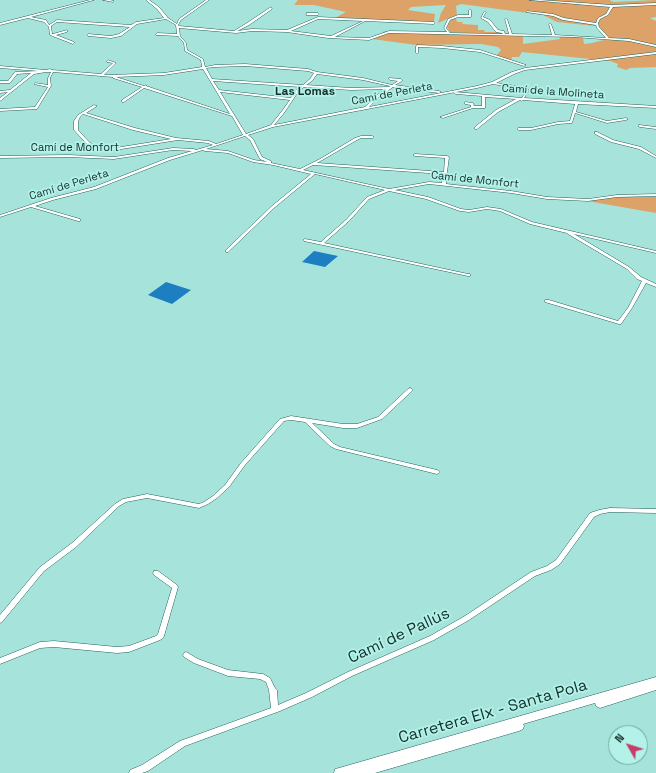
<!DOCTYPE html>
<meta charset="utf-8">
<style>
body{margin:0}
#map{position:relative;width:656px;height:773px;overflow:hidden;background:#a6e4db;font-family:"Space Grotesk",sans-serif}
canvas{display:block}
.north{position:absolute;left:608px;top:725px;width:40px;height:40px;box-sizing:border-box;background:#b3f2e8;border:1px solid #73a49c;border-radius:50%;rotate:309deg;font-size:11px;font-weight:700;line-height:16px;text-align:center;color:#142e2a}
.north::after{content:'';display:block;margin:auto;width:14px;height:18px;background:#c73a69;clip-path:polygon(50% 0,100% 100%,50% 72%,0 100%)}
</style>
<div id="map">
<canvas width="656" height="773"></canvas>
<div class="north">N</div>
</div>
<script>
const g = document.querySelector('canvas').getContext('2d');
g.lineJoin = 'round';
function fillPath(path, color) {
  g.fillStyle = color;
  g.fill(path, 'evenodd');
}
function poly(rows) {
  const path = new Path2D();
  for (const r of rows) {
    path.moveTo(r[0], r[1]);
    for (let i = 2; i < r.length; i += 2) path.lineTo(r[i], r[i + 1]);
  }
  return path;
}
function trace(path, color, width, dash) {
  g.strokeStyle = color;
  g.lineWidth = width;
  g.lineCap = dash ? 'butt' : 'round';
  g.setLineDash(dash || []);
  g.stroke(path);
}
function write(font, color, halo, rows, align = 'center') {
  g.font = font + ' "Space Grotesk",sans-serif';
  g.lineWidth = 3.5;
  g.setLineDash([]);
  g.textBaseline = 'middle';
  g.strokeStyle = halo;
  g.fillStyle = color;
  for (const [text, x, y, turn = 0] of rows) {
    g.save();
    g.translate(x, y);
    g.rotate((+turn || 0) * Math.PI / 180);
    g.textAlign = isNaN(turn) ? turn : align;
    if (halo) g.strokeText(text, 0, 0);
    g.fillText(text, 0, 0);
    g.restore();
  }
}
const green = poly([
 [298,0,611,0,610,1,614,2,656,0,656,17,650,18,656,21,656,67,630,68,626,70,617,67,618,64,610,61,522,52,519,57,512,57,511,61,496,56,501,50,498,47,481,44,416,45,372,39,379,37,384,31,444,31,447,33,467,33,450,32,447,27,449,23,452,19,456,18,457,22,463,22,462,24,478,25,478,30,484,30,485,32,503,32,505,36,523,35,523,44,560,39,559,36,577,37,583,38,584,44,592,43,608,39,598,27,597,23,595,26,557,22,543,15,461,4,456,6,457,15,438,23,441,13,446,5,411,7,408,10,435,14,434,22,333,19,346,12,314,5,294,5],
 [617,197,656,197,656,213,587,201]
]);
const water = poly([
 [314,251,338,256,325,267,302,262],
 [166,282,191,290,172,304,148,295]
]);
const street = poly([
 [90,0,94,0,31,17,46,20,49,25,57,20,131,25,136,22,164,18,157,9,146,0,149,0,159,7,168,18,177,24,179,19,206,0,209,0,181,20,178,25,179,26,234,31,247,23,271,7,272,9,249,25,237,31,252,29,287,30,318,17,434,22,435,23,434,24,365,21,335,37,369,38,389,31,447,32,444,28,448,19,458,15,469,15,469,10,470,9,471,10,471,17,458,17,450,20,446,28,450,33,503,34,502,33,496,32,488,22,481,18,484,12,485,11,486,12,483,17,490,20,498,30,504,31,505,34,509,34,505,19,506,18,507,19,512,34,552,35,549,24,550,23,551,24,555,35,606,38,597,28,596,25,563,20,553,16,526,12,527,11,553,14,564,18,596,23,598,18,606,14,610,7,529,0,540,0,612,5,656,3,656,5,613,7,608,15,600,19,598,23,599,27,609,38,629,39,656,45,656,47,629,41,574,37,389,33,369,40,328,38,287,32,252,31,236,33,179,28,180,36,186,43,187,50,203,59,205,67,215,65,245,64,308,69,317,72,363,78,392,85,398,81,390,80,389,79,389,78,401,79,402,80,402,81,395,85,439,91,441,92,439,93,393,87,379,97,369,107,477,86,492,82,512,72,525,68,656,52,656,54,525,70,514,74,496,83,516,86,516,87,515,88,493,84,477,88,273,127,248,135,253,139,262,157,271,161,271,163,300,169,320,159,355,138,361,136,372,136,374,137,373,138,361,138,357,140,317,163,444,172,445,158,415,156,413,155,415,154,447,156,449,157,447,172,448,173,447,174,446,184,511,191,547,197,588,199,617,195,656,194,656,196,617,197,588,201,547,199,511,193,429,184,395,190,428,197,461,209,469,210,487,207,501,209,532,222,656,251,656,253,574,234,629,267,641,277,656,284,656,287,646,283,632,308,621,324,619,324,545,302,545,300,549,300,618,321,628,308,642,281,637,279,627,269,568,234,567,233,530,224,500,211,487,209,469,212,460,211,426,199,389,191,369,199,349,221,324,243,468,274,470,274,470,276,468,276,304,241,303,240,305,239,321,242,347,219,367,197,385,190,315,174,274,208,228,252,226,252,226,250,272,206,311,174,273,165,253,162,228,153,205,151,203,150,170,160,96,189,53,200,35,206,80,219,80,221,78,221,31,207,0,217,0,215,51,198,94,187,168,158,192,151,173,150,114,159,68,157,0,158,0,156,68,155,114,157,173,148,194,149,196,150,213,145,208,143,178,140,115,150,93,148,87,144,74,130,74,121,78,115,94,105,97,106,86,113,135,128,176,138,209,141,216,144,243,135,232,116,144,88,124,102,122,102,122,100,142,87,113,78,113,77,53,72,50,78,51,86,37,109,0,111,0,109,35,107,48,87,34,84,35,83,48,85,48,78,51,72,46,72,34,74,0,101,0,98,8,92,0,93,0,91,10,90,31,73,17,74,10,83,0,83,0,81,8,81,15,72,39,71,0,68,0,66,46,70,50,69,52,70,101,74,113,63,107,62,107,61,108,60,116,63,104,75,110,75,164,73,202,67,201,60,185,51,184,43,178,36,156,35,156,34,157,33,177,34,176,25,166,19,137,24,121,36,111,38,88,36,87,35,88,34,111,36,119,34,130,27,57,22,51,26,52,34,53,34,67,30,67,32,56,35,74,42,74,43,73,44,50,35,49,27,44,22,28,18,0,25,0,23,90,0],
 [318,19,363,21,331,36,291,31,318,19],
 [245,66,308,71,314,73,310,79,303,85,212,79,206,68,215,67,245,66],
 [203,69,230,114,146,86,146,85,144,86,116,77,164,75,203,69],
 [317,74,363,80,390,86,389,87,351,88,306,85,312,81,317,74],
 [213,81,301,87,296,90,291,98,219,90,213,81],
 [304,87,351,90,386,89,377,95,365,107,274,125,284,113,298,92,304,87],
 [220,92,290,100,282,111,271,125,246,134,220,92],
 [83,114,133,130,171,139,115,148,95,146,89,142,78,130,78,121,80,117,83,114],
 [245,136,250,140,260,159,267,162,254,160,228,151,206,149,245,136],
 [313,165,314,165,443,174,442,183,429,182,389,189,303,170,313,165],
 [103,0,110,0,114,1,113,2,103,0],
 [307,13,318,13,319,14,318,15,306,15,307,13],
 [417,45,442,46,480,50,526,65,524,66,480,52,442,48,418,47,418,53,417,54,416,53,416,46,417,45],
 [527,89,529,90,524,98,656,106,656,108,578,104,576,112,607,121,626,118,628,119,626,120,607,123,575,113,572,123,558,124,531,130,519,130,517,129,518,128,531,128,558,122,570,121,575,104,523,100,522,101,520,100,498,112,477,129,475,129,475,127,496,110,516,99,485,97,485,108,473,108,443,118,440,117,471,107,471,105,465,104,465,102,473,103,474,106,482,106,482,96,456,94,454,93,455,92,522,98,527,89],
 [639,125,656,127,656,129,640,127,638,126,639,125],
 [595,132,597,132,613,140,641,147,656,156,656,158,639,149,611,142,595,134,595,132],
 [410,388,413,390,412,391,382,419,357,428,343,428,312,423,334,444,340,447,437,470,439,471,440,472,439,473,437,474,336,449,330,446,305,422,291,420,284,421,245,465,229,487,217,498,208,504,199,508,147,498,126,502,119,506,76,547,44,571,2,622,0,623,0,615,40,567,72,543,115,504,123,499,147,494,199,504,204,502,213,496,225,485,241,463,280,419,291,416,343,424,357,424,378,417,408,389,410,388],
 [610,508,656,509,656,513,610,512,600,514,594,517,560,564,551,570,535,576,469,620,434,640,352,676,312,697,280,711,185,746,148,771,142,773,129,773,130,770,142,765,180,741,271,708,269,690,266,682,260,679,228,676,194,663,184,657,183,655,184,653,186,652,188,653,198,659,228,670,263,674,270,678,275,688,277,690,278,705,306,693,348,672,430,636,465,616,531,572,547,566,556,560,590,513,599,510,610,508],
 [154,571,158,571,177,585,178,587,164,636,163,638,160,640,129,652,117,653,54,647,40,648,0,664,0,658,40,642,54,641,117,647,129,646,156,636,158,634,172,588,154,575,153,573,154,571]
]);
const secondary = poly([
 [656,677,656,690,600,708,596,706,595,703,523,724,524,726,523,729,519,731,375,773,334,773,335,769,339,768,656,677]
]);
const farStreetnames = [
 ["Camí de la Molineta",553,92,4],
 ["Camí de Perleta",392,94,-11],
 ["Camí de Monfort",75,148],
 ["Camí de Monfort",475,180,6],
 ["Camí de Perleta",69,185,-17]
];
const farNeighbourhoodnames = [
 ["Las Lomas",305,92]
];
const nearStreetnames = [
 ["Camí de Pallús",399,636,-25],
 ["Carretera Elx - Santa Pola",493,712,-16]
];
fillPath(green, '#dda267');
fillPath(water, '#1d7fc2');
trace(street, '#23625a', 1);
trace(secondary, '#23625a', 1);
fillPath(street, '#fff');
fillPath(secondary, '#fff');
write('11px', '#142e2a', '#b3f2e8', farStreetnames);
write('bold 12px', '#142e2a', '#b3f2e8', farNeighbourhoodnames);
write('16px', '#142e2a', '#b3f2e8', nearStreetnames);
</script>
